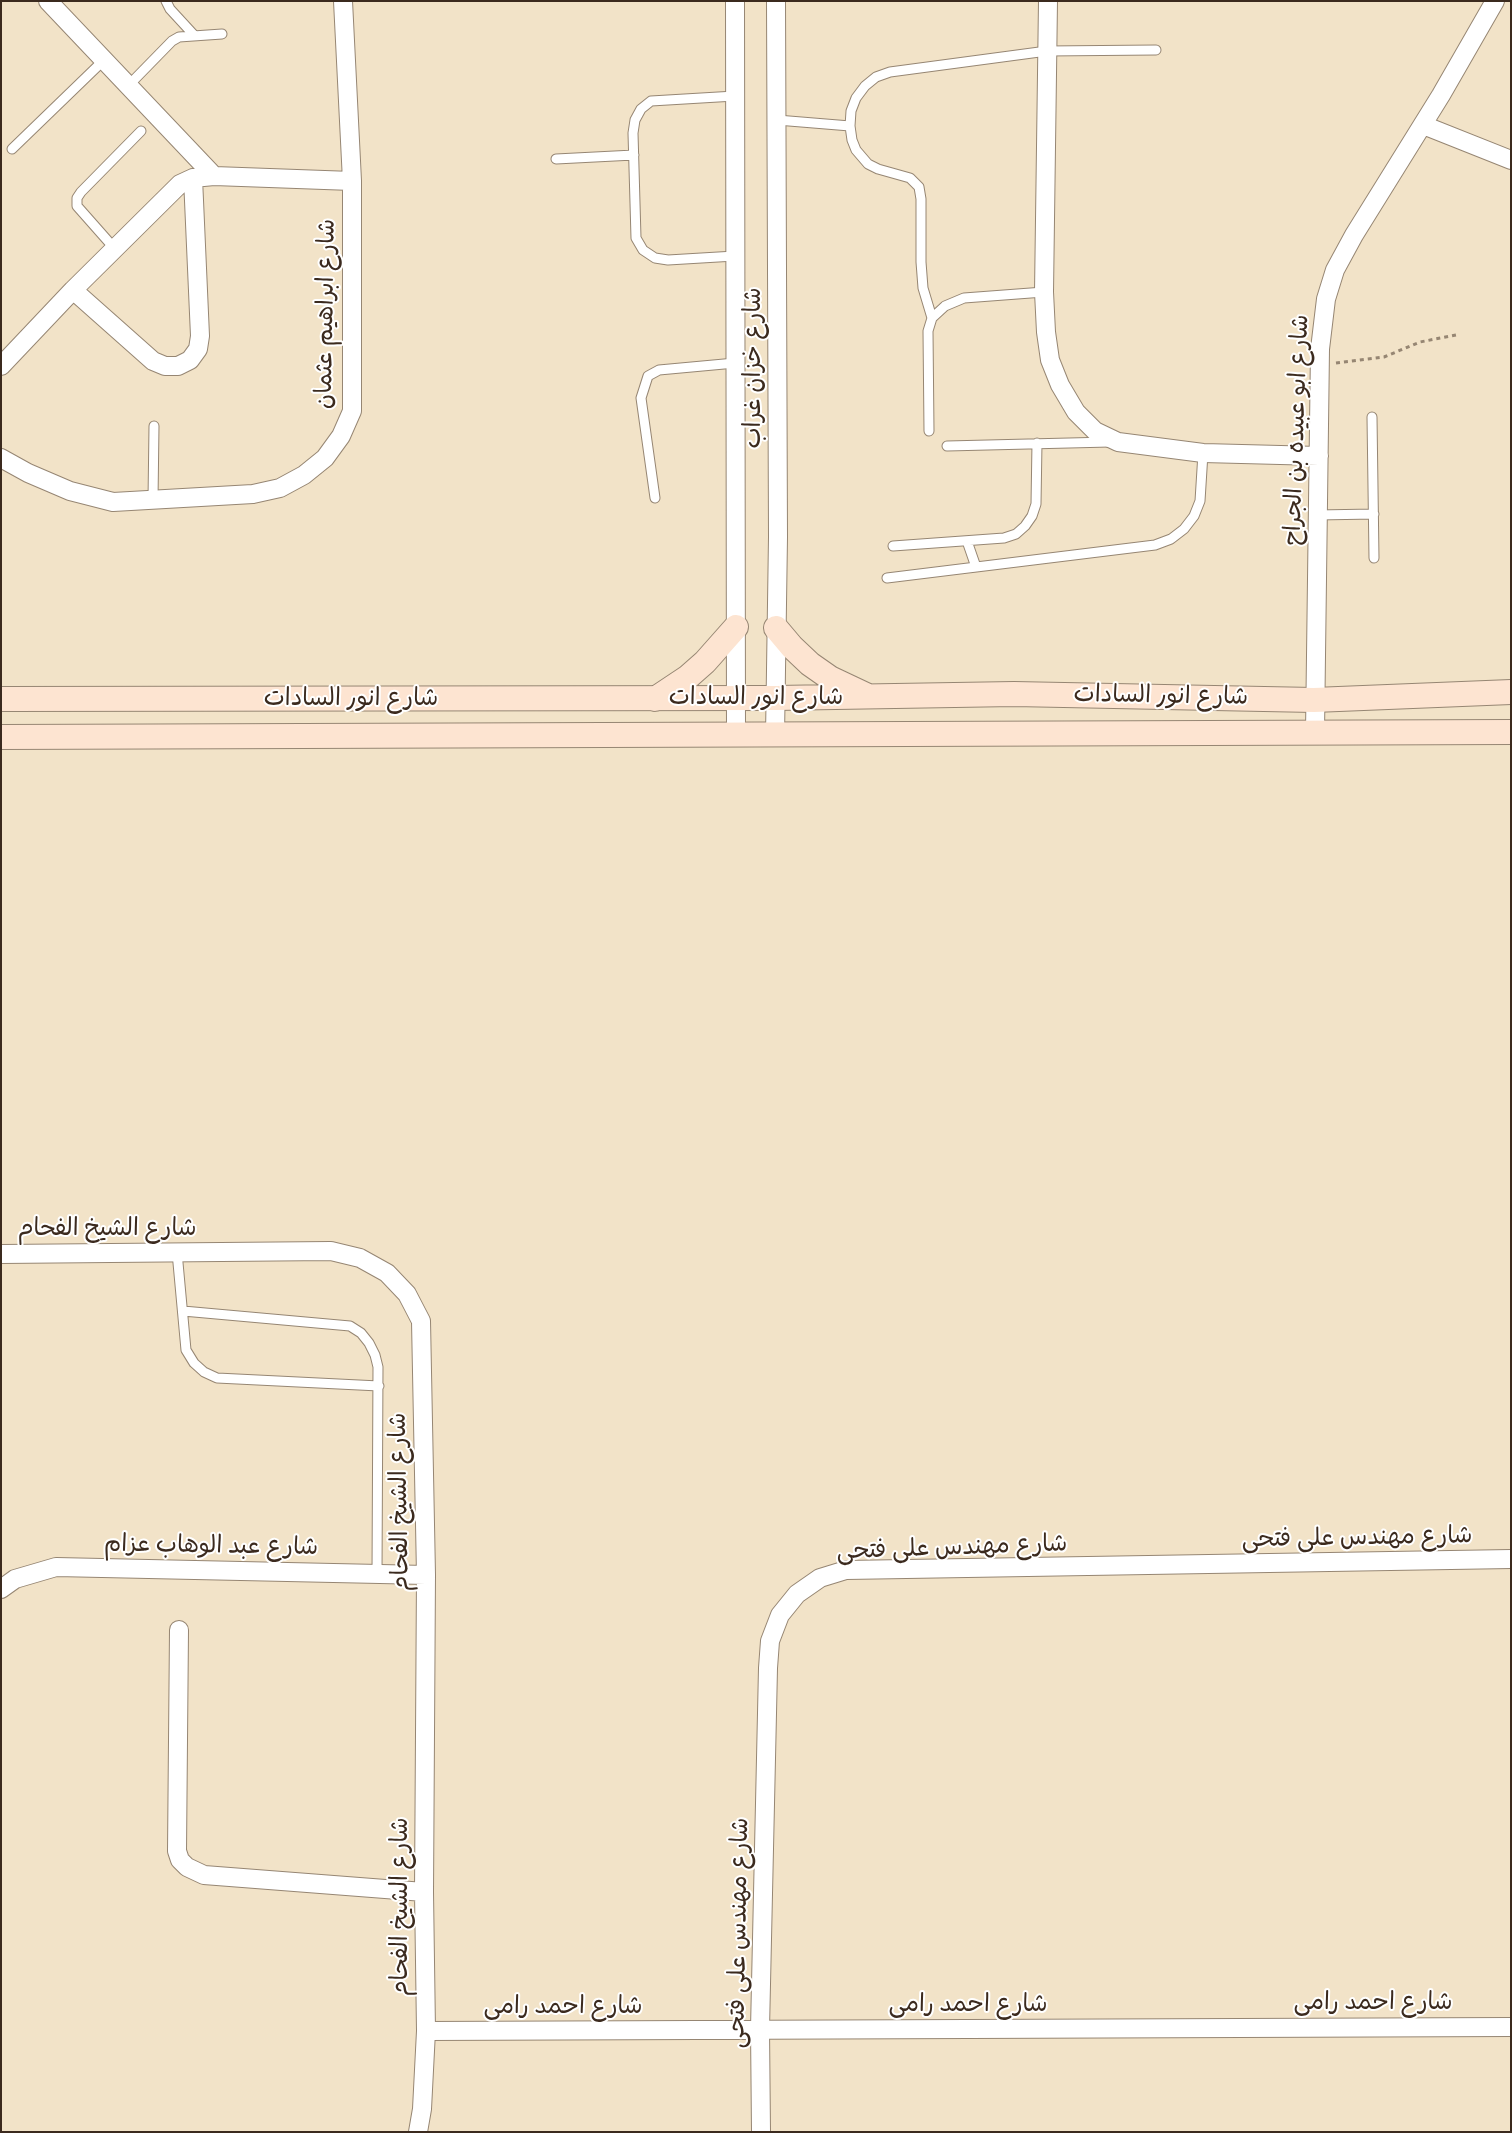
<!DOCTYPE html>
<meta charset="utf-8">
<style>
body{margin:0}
#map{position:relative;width:1512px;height:2133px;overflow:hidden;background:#f2e3c8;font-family:Caveat,sans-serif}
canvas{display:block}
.frame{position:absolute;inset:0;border:2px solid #3b2a1e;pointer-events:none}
</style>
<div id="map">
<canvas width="1512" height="2133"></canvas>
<div class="frame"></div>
</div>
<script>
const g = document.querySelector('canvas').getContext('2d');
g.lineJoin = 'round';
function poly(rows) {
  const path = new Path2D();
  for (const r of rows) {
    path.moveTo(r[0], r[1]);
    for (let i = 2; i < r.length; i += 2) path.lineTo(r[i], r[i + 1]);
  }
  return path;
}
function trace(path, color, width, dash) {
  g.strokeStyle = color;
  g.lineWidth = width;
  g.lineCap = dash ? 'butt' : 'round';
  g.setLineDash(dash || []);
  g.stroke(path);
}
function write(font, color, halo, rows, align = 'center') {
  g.font = font + ' Caveat,"Playpen Sans Arabic",sans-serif';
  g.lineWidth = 4;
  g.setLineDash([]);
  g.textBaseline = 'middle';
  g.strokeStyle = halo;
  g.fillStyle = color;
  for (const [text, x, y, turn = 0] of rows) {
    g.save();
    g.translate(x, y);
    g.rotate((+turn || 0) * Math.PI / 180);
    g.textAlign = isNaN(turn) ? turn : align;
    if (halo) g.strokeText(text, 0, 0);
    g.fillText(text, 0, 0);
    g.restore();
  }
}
const path = poly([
 [1336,363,1384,357,1420,342,1456,335]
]);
const lane = poly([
 [166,1,170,9,193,34],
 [128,86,172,41,179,37,222,34],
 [735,96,651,101,641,109,635,120,633,133,636,238,643,250,655,258,668,260,735,256],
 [777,120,850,126],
 [12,149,104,60],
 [556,159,634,155],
 [115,249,77,206,77,198,81,192,141,131],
 [932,318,923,288,921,262,921,199,919,187,910,178,878,169,868,164,856,150,852,140,850,126,851,111,856,98,865,86,876,77,890,72,1047,51,1156,50],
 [1372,417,1374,558],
 [929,431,928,331,932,318,945,306,964,298,1044,292],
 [947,446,1110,442],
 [655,498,641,398,648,376,659,370,735,363],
 [153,500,154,426],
 [1317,515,1374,514],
 [967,541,976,567],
 [893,546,1004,538,1016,534,1025,526,1032,516,1036,504,1037,443],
 [887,578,1155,545,1171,539,1184,529,1194,516,1200,501,1203,453],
 [177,1252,186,1350,194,1363,204,1372,217,1378,379,1386],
 [183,1311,350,1326,361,1333,369,1343,375,1355,378,1367,377,1574]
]);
const street = poly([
 [48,1,214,176],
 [735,1,736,735],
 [1048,1,1044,292,1046,332,1050,360,1060,385,1076,412,1095,431,1118,442,1203,453,1319,456],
 [1423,125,1511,160],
 [73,290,153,361,165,366,178,366,190,360,198,349,200,336,193,178],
 [1,366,73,290,180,184,193,178,214,176,352,181],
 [1,458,28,473,70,491,113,502,253,494,280,488,304,475,325,458,341,436,352,411,352,181,343,1],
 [1315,732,1320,349,1326,299,1335,270,1354,235,1441,95,1495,1],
 [775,736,778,537,776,1],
 [1,1254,331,1251,360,1258,387,1273,407,1294,421,1321,426,1575,424,1892,426,2031,422,2109,418,2132],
 [1,1589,15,1579,56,1567,426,1575],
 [179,1630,177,1851,180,1860,187,1867,204,1875,424,1892],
 [426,2031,1511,2027],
 [761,2132,760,2029,768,1668,770,1641,780,1615,797,1594,820,1578,846,1570,1511,1559]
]);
const secondary = poly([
 [776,628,792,647,810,664,830,678,866,695],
 [1,699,776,698,1014,694,1314,700,1511,692],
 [655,699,688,677,705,662,736,627],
 [1,737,1511,732]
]);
const streetNames = [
 ["شارع ابراهيم عثمان",326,314,-89],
 ["شارع خزان غراب",754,368,-90],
 ["شارع ابو عبيده بن الجراح",1297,430,-88],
 ["شارع انور السادات",1161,696,1],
 ["شارع انور السادات",756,698],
 ["شارع انور السادات",351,699],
 ["شارع الشيخ الفحام",107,1229],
 ["شارع الشيخ الفحام",400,1502,-91],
 ["شارع مهندس على فتحى",1357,1538,-1],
 ["شارع عبد الوهاب عزام",211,1546,1],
 ["شارع مهندس على فتحى",952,1548,-2],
 ["شارع الشيخ الفحام",401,1907,-90],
 ["شارع مهندس على فتحى",739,1933,-89],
 ["شارع احمد رامى",1373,2003],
 ["شارع احمد رامى",968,2005],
 ["شارع احمد رامى",563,2007]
];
trace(lane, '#968673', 11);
trace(street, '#968673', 20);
trace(secondary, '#968673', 26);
trace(path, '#968673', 3, [4, 4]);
trace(lane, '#fff', 9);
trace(street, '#fff', 18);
trace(secondary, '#fde4d1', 24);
write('24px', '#3b2a1e', '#fff', streetNames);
</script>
